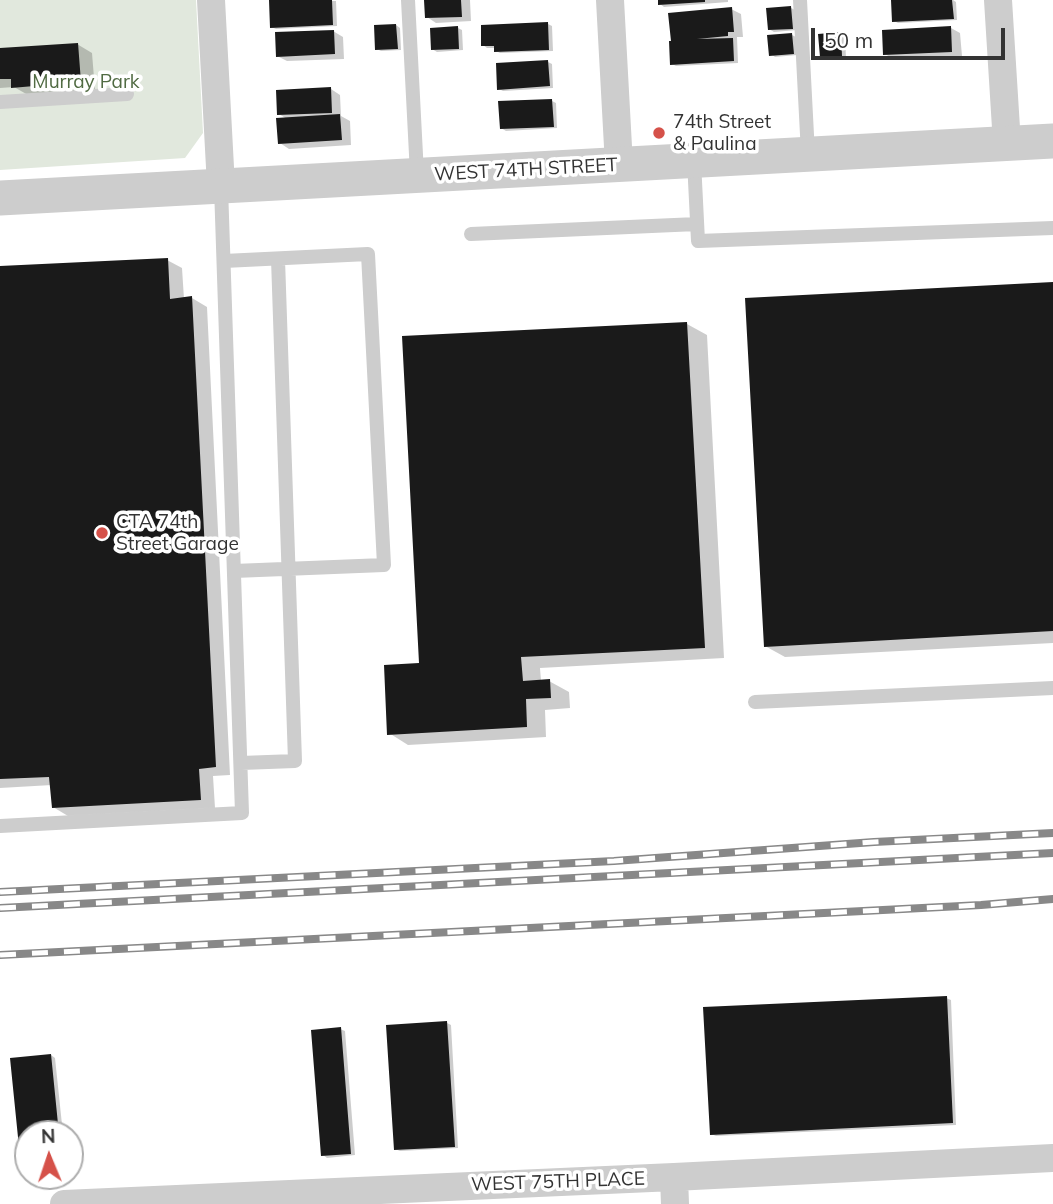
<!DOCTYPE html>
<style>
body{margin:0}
#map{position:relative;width:1053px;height:1204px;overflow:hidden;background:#fff;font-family:Mulish,sans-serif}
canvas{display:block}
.north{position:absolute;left:14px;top:1120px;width:70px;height:70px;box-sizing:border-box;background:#fff;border:2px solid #adadad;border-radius:50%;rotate:358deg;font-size:19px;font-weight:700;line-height:28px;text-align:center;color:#333}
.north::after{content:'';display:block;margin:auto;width:24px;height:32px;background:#d55149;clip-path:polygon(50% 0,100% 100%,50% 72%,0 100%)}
.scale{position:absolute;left:811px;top:28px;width:194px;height:32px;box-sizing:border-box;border:4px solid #333;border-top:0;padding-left:9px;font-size:21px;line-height:24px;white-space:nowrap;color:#333;-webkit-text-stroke:5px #fff;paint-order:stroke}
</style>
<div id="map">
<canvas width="1053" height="1204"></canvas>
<div class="north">N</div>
<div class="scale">50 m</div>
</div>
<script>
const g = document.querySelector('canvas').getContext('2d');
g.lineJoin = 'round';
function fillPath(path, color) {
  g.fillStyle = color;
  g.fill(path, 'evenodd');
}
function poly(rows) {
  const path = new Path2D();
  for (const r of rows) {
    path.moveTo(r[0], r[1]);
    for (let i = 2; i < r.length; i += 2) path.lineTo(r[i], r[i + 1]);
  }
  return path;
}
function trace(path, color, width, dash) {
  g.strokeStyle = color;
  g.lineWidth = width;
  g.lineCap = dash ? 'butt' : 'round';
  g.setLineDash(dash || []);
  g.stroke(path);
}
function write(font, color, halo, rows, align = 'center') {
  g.font = font + ' Mulish,sans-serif';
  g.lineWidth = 7;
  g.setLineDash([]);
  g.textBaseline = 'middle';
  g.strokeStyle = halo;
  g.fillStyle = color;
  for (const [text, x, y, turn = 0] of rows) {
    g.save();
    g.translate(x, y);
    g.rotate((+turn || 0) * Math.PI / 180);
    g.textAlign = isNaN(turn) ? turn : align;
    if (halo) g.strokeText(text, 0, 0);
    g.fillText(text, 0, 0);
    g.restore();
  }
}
const green = poly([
 [0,0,196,0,203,133,185,158,0,170]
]);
const shadow = poly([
 [295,0,336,1,337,26,276,29,271,27],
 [426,0,470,0,471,21,436,23,427,17],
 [660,0,728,0,728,2,664,7,660,4],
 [933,0,953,0,956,2,957,20,898,23,894,21],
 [791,8,795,10,797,30,774,32,769,29],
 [731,9,741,14,743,37,737,37,738,63,676,66,672,64,676,43],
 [548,24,552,26,553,51,500,53,496,51,496,48,487,48,483,45],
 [396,25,400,28,401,50,381,51,377,49],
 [458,28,462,30,463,50,437,52,432,49],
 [951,28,960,33,962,56,895,60,885,54],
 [333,31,343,37,344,59,287,61,277,56],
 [841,34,845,37,846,58,826,59,822,56],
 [792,35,796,37,797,55,775,57,771,54],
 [77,44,92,53,95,90,28,95,14,87,0,88,0,50],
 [548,62,552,64,553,88,503,91,499,89],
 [331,89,340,95,341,116,350,121,351,145,289,149,280,143,287,119,279,114],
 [552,101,556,103,557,128,506,131,501,128],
 [167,260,182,268,184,299,192,298,207,307,230,775,213,776,215,808,68,816,53,807,52,785,0,788,0,268],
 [1053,284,1053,643,785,657,765,646],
 [687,324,707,335,724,658,540,668,541,681,549,681,569,692,570,708,545,710,546,737,408,745,389,733],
 [946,998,951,1000,956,1125,716,1136,711,1134],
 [447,1023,451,1025,458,1148,400,1151,395,1149],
 [340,1029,345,1031,355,1155,327,1158,323,1155],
 [51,1055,55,1058,63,1134,28,1134,28,1168,27,1168,22,1166,12,1059]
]);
const building = poly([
 [269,0,332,0,333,25,270,28],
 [424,0,461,0,462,17,425,18],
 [658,0,705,0,705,2,658,5],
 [891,0,952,0,954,19,892,22],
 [791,6,793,29,768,30,766,8],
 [732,7,734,32,728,32,728,36,697,39,733,38,734,61,670,65,669,41,671,41,668,13],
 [548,22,549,50,494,52,494,46,481,46,481,25],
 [396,24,398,49,375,50,374,25],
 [458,26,459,49,431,50,430,28],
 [951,26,952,52,883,55,882,30],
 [334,30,335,54,276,57,275,32],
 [841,32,842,56,820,57,818,34],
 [792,33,794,54,769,56,767,35],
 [78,43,81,82,11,88,11,79,0,79,0,48],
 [548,60,550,86,497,90,496,63],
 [331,87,332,113,277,115,276,90],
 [552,99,554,127,500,129,498,101],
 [340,114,342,140,278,144,276,118],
 [168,258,170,299,192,296,216,767,199,769,201,800,52,808,49,777,0,779,0,266],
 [1053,282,1053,631,764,647,745,298],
 [687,322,705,648,521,657,523,681,550,679,551,698,526,699,527,727,387,735,384,665,419,663,402,336],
 [947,996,953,1123,710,1135,703,1007],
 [447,1021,455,1147,394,1150,386,1025],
 [341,1027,351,1154,321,1156,311,1030],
 [51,1054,59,1134,28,1134,28,1166,21,1167,10,1058]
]);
const service = poly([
 [408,0,417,174],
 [800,0,808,154],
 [0,102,127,94],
 [694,161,698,241,1053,228],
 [471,234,697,224],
 [224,261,368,254,384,565,234,571],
 [755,702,1053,688],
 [241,763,295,761,278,259],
 [0,826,242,813,221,187]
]);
const minor = poly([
 [211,0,221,186],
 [610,0,619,165],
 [998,0,1007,144],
 [674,1177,675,1204],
 [64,1204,674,1177,1053,1158]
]);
const tertiary = poly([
 [0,198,1053,141]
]);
const rail = poly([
 [0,892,614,861,874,842,1053,833],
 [0,908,1053,853],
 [0,955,981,905,1053,899]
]);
const markers = [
 [659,133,7,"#d55149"],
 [102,533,7,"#d55149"]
];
const parkNames = [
 ["Murray Park",86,82]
];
const poiNames = [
 ["74th Street",673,122],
 ["& Paulina",673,144],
 ["CTA 74th",116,522],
 ["Street Garage",116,544]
];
const streetNames = [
 ["WEST 74TH STREET",526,170,-3],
 ["WEST 75TH PLACE",558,1182,-2]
];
fillPath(green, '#e1e8dd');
fillPath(shadow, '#0003');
fillPath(building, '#1a1a1a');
trace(service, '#cdcdcd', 14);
trace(minor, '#cdcdcd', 28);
trace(tertiary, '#cdcdcd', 35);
trace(rail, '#888', 8);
trace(rail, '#fff', 5, [16]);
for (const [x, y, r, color] of markers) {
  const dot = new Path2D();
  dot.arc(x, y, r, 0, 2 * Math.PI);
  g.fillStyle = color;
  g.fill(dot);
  trace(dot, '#fff', 2.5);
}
write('19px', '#516b43', '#fff', parkNames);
write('19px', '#333', '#fff', poiNames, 'left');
write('19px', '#333', '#fff', streetNames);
</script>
